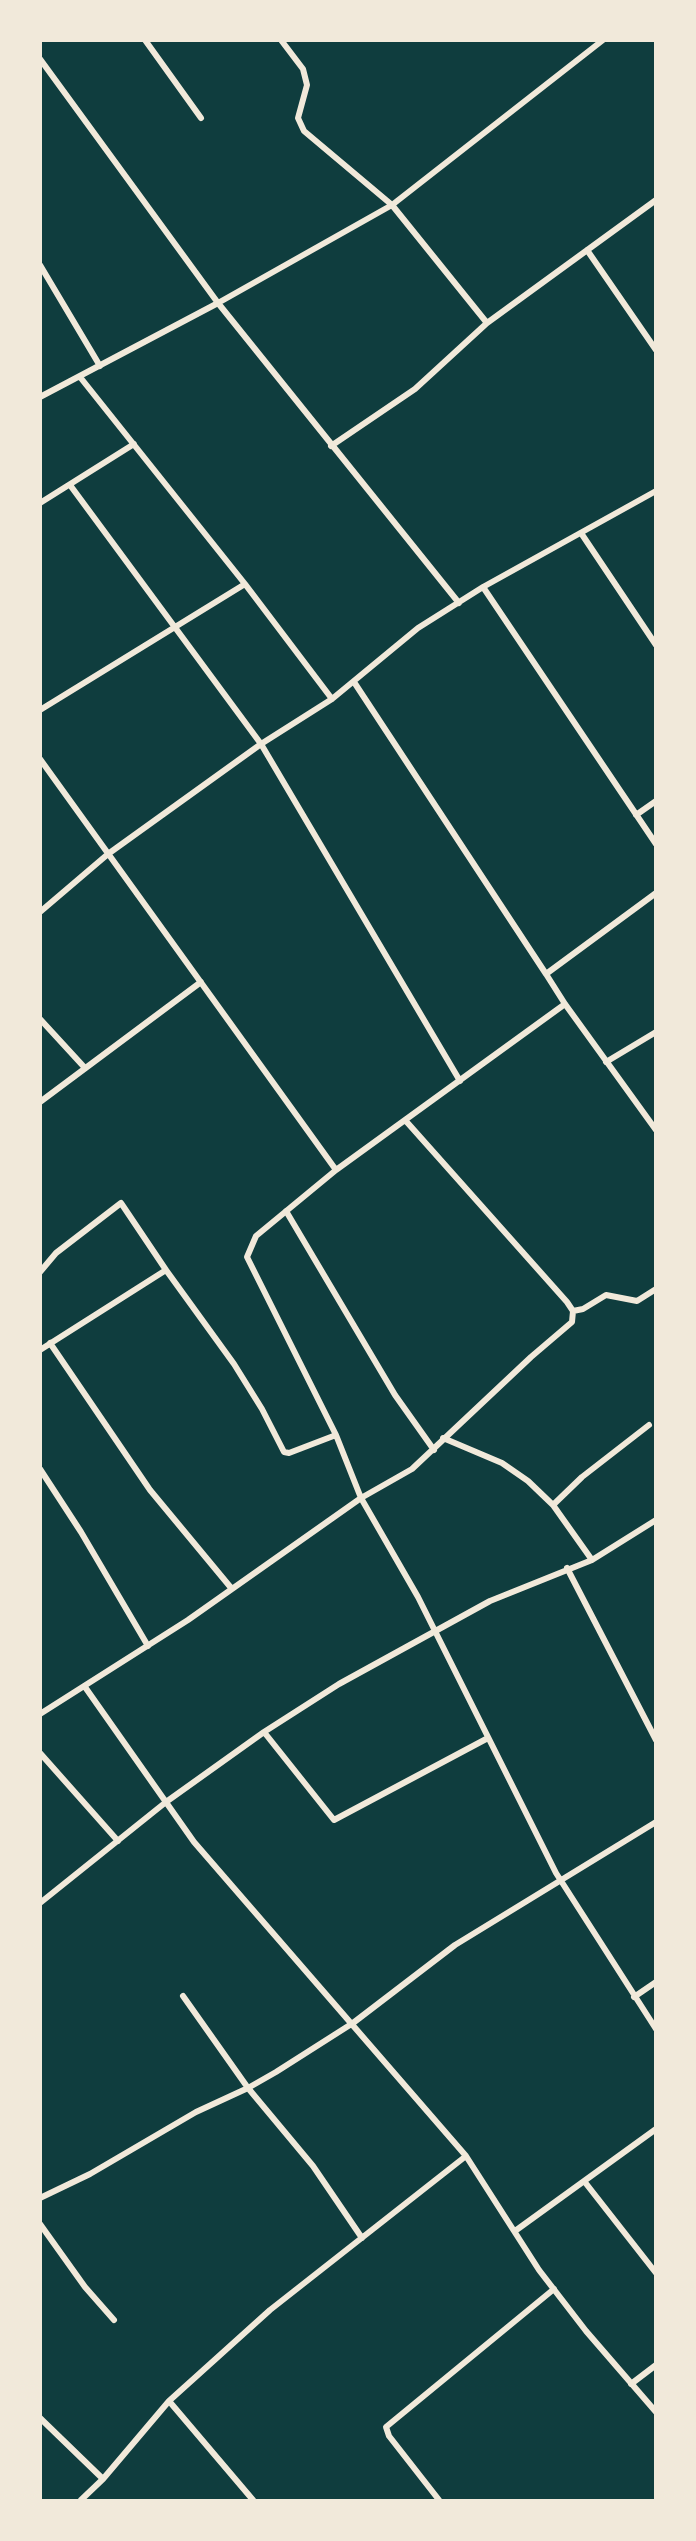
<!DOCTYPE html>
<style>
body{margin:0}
#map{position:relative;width:696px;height:2541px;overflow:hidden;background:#0f3d3e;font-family:"Varela Round",sans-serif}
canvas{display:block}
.frame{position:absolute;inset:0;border:42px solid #f1e9da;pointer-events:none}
</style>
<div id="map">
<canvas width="696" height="2541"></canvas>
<div class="frame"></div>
</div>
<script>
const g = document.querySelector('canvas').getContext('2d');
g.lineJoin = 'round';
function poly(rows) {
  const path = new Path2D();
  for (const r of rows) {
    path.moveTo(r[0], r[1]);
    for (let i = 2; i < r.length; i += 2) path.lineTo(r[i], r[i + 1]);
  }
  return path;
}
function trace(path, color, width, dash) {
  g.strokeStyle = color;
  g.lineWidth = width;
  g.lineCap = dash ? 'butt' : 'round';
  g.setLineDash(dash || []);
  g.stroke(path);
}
const minor = poly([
 [145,40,201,118],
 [281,40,303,69,307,85,298,118,304,131,392,205,487,323],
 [40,59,218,303,459,603],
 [587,250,656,350],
 [40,265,100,366],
 [80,377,245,584,332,699],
 [40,397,218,303,392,205,603,40],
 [331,446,415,389,487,323,656,200],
 [70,485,261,744,460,1081],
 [40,503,134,444],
 [581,533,656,645],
 [483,587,656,844],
 [354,682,546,974],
 [40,710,245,584],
 [40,759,336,1170],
 [636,815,656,801],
 [656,893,546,974,565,1004,656,1130],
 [40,912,108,854,261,744,332,699,418,628,483,587,656,491],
 [565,1004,336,1170,256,1236,247,1257,336,1435,361,1498,418,1597,556,1873,656,2029],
 [40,1019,85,1068],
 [606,1062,656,1032],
 [40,1102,201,982],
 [286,1211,395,1395,434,1450],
 [40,1272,56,1253,121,1203,166,1270],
 [573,1311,583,1309,606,1295,637,1301,656,1289],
 [50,1343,150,1490,232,1589],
 [40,1350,166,1270,234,1364,262,1409,284,1452,289,1453,336,1435],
 [443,1438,502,1463,528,1481,553,1505,592,1560],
 [40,1469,81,1532,148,1646],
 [553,1505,582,1477,649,1425],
 [567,1568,656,1740],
 [85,1687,194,1842,466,2156,539,2270,586,2331,656,2412],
 [40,1714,188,1620,361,1498,412,1469,531,1357,572,1322,573,1311,567,1302,405,1120],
 [264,1732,334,1820,488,1738],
 [40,1753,118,1841],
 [40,1903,166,1802,264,1732,339,1684,490,1601,592,1560,656,1520],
 [183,1996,248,2088,313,2166,362,2238],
 [634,1997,656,1982],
 [584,2181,656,2273],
 [40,2198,90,2174,196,2112,248,2088,276,2072,353,2023,455,1945,656,1822],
 [40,2224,85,2287,114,2320],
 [515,2231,656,2129],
 [631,2384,656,2365],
 [169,2401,253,2500],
 [40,2418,103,2479],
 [81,2500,103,2479,169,2401,270,2310,466,2156],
 [439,2500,389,2436,386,2427,554,2289]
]);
trace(minor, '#f1e9da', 6);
</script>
